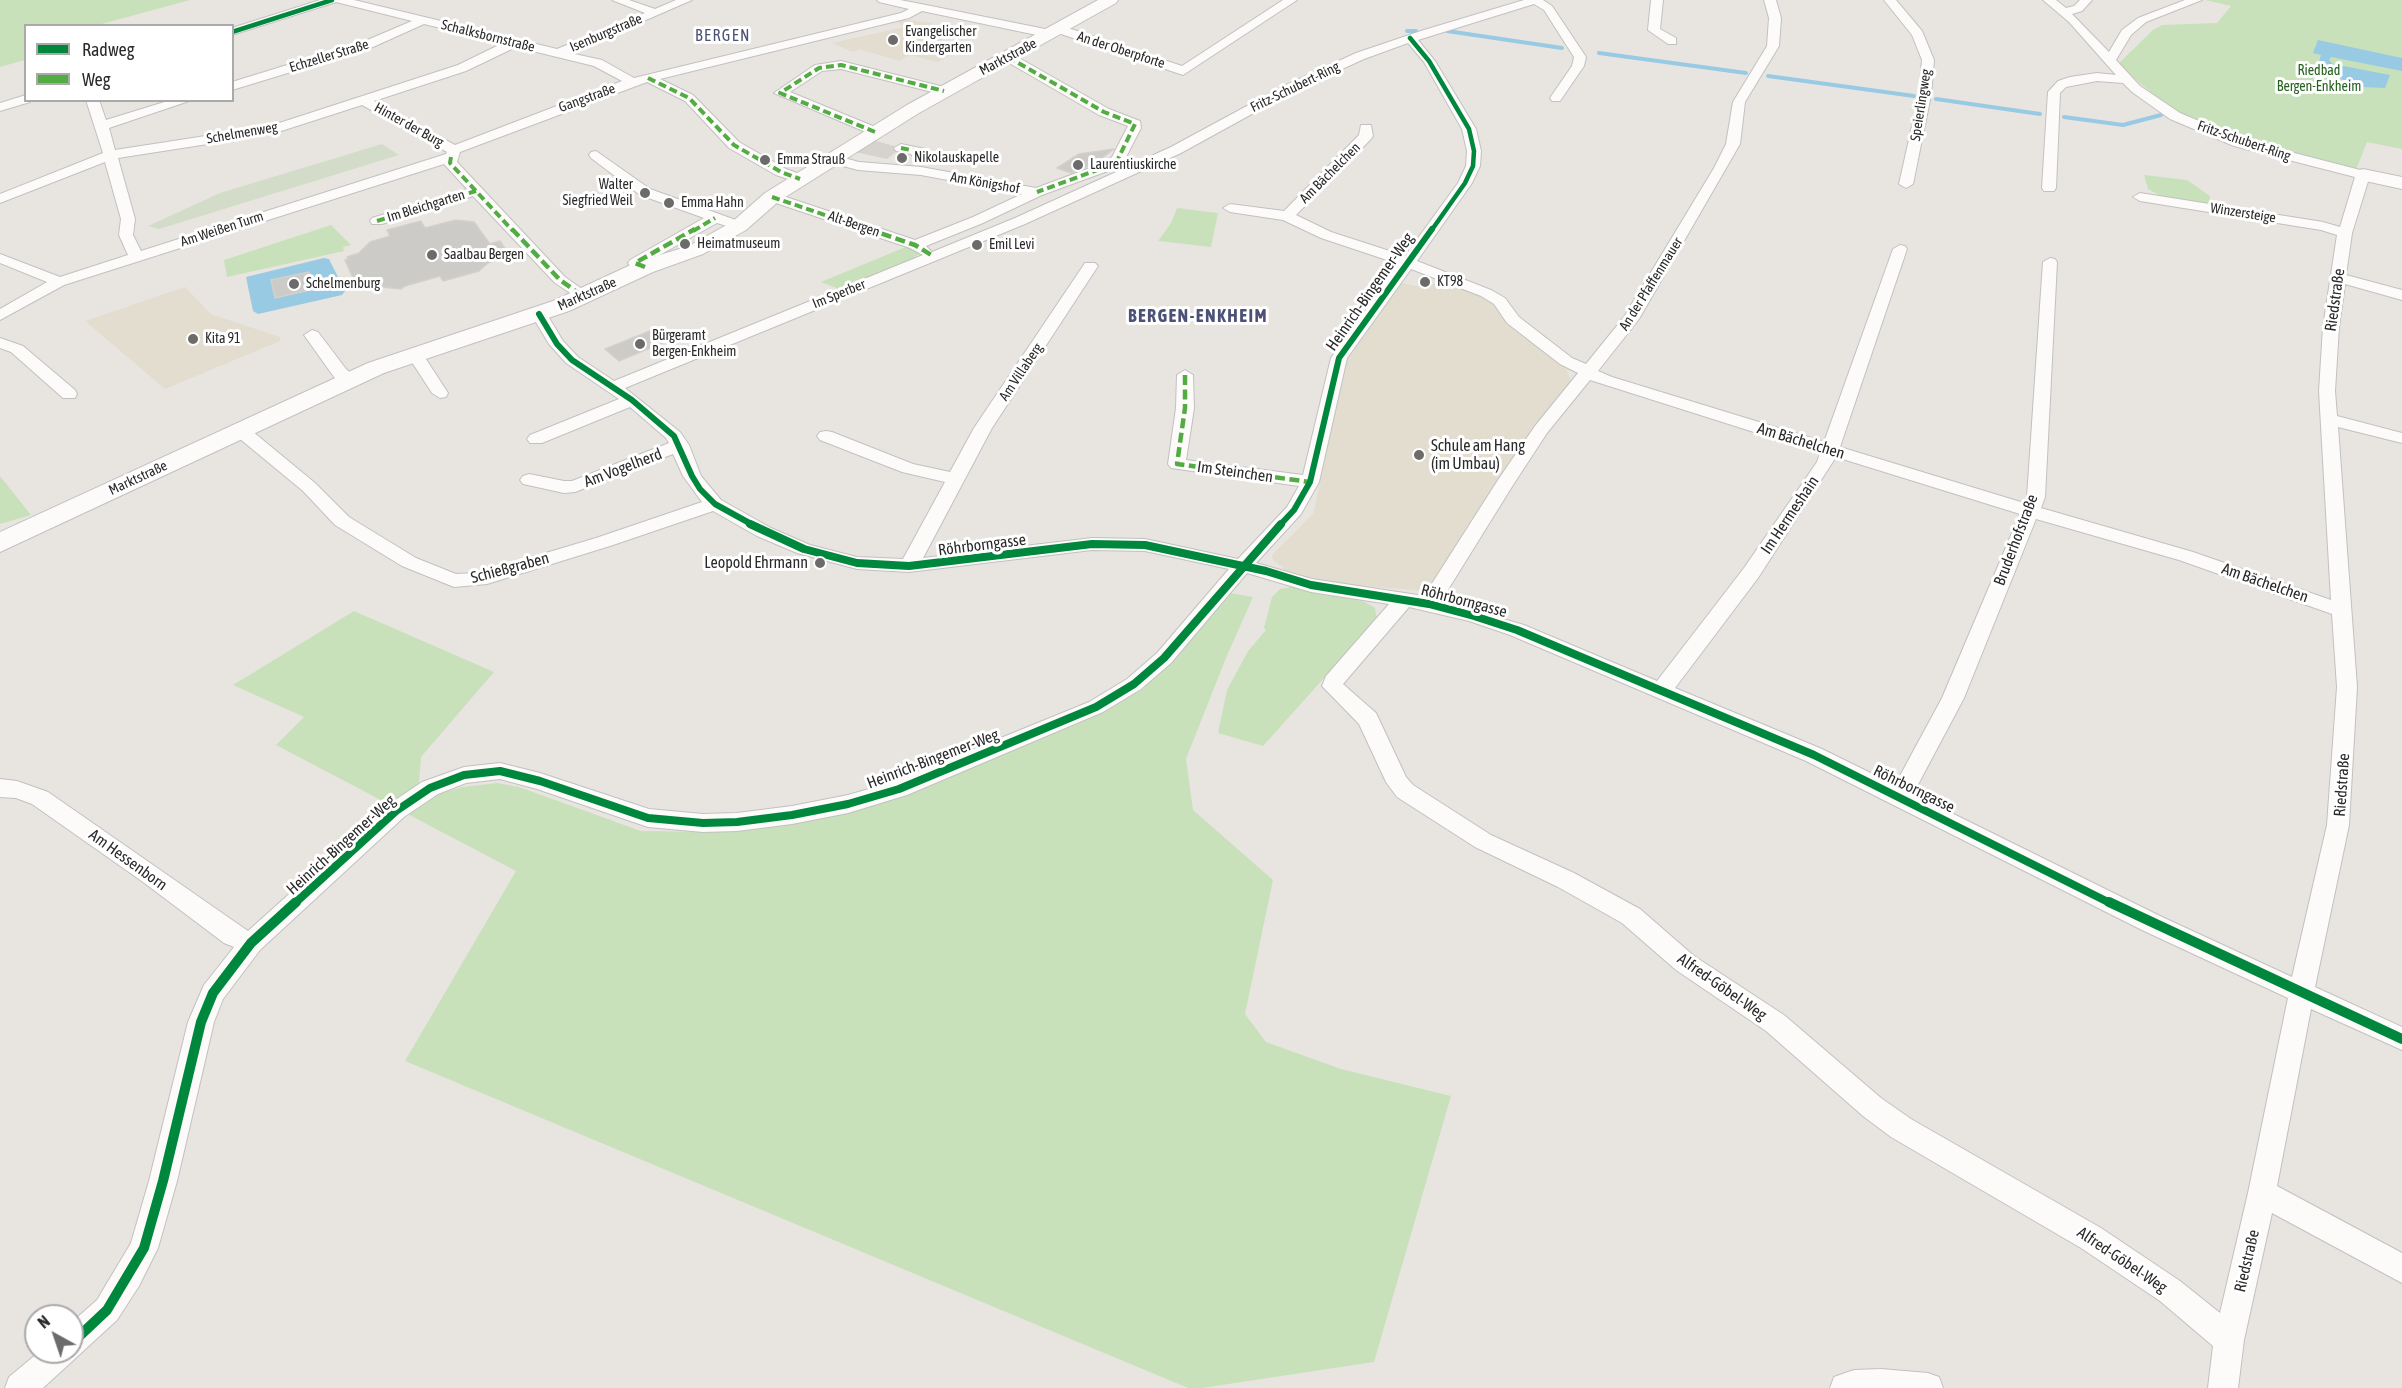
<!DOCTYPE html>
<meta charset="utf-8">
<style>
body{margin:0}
#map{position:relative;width:2402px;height:1388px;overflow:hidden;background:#e8e5e0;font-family:"Asap Condensed",sans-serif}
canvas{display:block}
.legend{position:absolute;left:24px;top:24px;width:210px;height:78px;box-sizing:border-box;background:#fff;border:2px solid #aaa;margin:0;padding:8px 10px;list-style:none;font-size:18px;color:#2a2a2a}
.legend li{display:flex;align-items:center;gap:12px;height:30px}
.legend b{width:30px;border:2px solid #aaa}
.north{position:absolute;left:24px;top:1304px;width:60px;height:60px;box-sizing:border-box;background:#fff;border:2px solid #aaa;border-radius:50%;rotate:320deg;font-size:16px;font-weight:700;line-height:24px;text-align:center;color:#2a2a2a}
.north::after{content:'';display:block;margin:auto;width:21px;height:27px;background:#6c6b6a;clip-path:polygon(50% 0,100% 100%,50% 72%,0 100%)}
</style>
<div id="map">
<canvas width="2402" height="1388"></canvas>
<ul class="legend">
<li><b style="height:8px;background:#00873e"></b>Radweg</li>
<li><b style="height:8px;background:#53ab44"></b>Weg</li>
</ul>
<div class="north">N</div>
</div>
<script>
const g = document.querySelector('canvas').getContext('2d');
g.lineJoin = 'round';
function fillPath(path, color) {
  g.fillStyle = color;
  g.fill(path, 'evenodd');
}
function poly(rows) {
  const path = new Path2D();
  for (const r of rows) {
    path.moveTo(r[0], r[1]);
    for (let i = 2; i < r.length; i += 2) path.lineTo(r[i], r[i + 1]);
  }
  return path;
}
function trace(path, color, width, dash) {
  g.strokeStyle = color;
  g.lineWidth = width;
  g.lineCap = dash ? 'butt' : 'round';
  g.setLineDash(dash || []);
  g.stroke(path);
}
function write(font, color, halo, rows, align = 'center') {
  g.font = font + ' "Asap Condensed",sans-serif';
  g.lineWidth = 6;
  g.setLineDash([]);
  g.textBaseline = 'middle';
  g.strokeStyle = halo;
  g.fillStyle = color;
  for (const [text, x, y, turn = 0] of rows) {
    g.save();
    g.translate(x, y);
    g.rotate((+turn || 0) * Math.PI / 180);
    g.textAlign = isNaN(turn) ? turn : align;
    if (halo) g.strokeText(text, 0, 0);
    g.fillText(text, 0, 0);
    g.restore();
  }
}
const education = poly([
 [901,19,933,23,918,32,944,38,933,46,953,54,937,62,910,55,899,61,859,49,853,52,832,43,904,27,895,20],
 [1397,282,1422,287,1442,282,1492,300,1507,323,1567,370,1571,383,1498,481,1426,591,1312,582,1283,570,1283,567,1273,560,1272,555,1313,514,1320,484,1316,482,1345,361],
 [185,287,211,314,280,337,280,341,165,389,85,321]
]);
const green = poly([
 [0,0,190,0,98,25,26,26,25,60,0,67],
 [2205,0,2402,0,2402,149,2367,142,2356,170,2273,149,2185,116,2159,99,2123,69,2119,63,2153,30,2162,25,2217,23,2231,6],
 [2144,175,2187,180,2210,196,2209,204,2161,196,2148,189],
 [1177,208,1218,213,1211,247,1158,241,1171,223],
 [331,225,351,245,343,247,344,251,227,277,224,260],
 [908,246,920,254,914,257,916,259,839,289,821,282],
 [0,476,31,515,0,524],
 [1292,587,1365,602,1375,608,1377,619,1263,746,1218,733,1227,690,1248,651,1266,630,1264,628,1272,597,1280,589],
 [1230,593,1253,597,1226,658,1186,759,1193,810,1273,880,1245,1014,1266,1042,1341,1069,1451,1096,1374,1362,1202,1388,1188,1388,405,1061,516,871,276,745,304,717,233,685,354,611,494,672,421,757,417,806,441,793,463,787,497,783,519,787,641,831,729,832,853,811,1099,712,1143,689]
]);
const cemetery = poly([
 [382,144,399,155,159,229,148,226,220,193]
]);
const plaza = poly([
 [866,138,901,148,887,159,846,150]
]);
const water = poly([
 [2318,40,2402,58,2402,71,2331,57,2329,60,2333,64,2390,75,2385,88,2361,87,2317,69,2321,55,2313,53],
 [324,258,329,259,345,291,342,295,258,314,253,311,246,277],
 [309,272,316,289,276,298,271,280]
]);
const stream = poly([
 [1407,31,1416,31],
 [1447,31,1562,48],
 [1599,53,1746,73],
 [1768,76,1914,96],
 [1936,99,2040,114],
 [2064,117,2123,125,2161,115]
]);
const building = poly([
 [1114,149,1094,164,1071,173,1057,168,1079,154,1114,149],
 [456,220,474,222,490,244,500,241,510,256,488,263,479,271,443,281,440,276,405,286,401,289,364,285,357,287,345,260,348,259,347,257,359,253,370,242,390,236,387,230,421,221,425,228,456,220],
 [309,272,317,288,275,298,271,280,309,272],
 [660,327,674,338,619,361,605,349,660,327]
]);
const street = poly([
 [320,0,354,0,557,49,645,13,612,0,629,0,655,9,676,0,692,0,570,53,602,60,634,78,901,13,909,9,879,2,877,0,900,0,921,4,1055,31,1055,27,1059,25,1182,66,1283,0,1297,0,1183,75,1055,32,1055,37,1051,38,922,11,909,18,660,79,693,95,739,142,786,169,805,176,807,179,800,183,776,175,729,148,685,101,647,82,460,152,457,162,565,277,589,294,592,297,584,302,555,283,473,196,382,224,372,224,370,221,372,218,467,189,444,164,64,285,0,320,0,309,47,282,0,263,0,254,60,277,128,255,119,235,121,219,105,162,0,203,0,194,103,153,86,100,99,100,106,120,171,100,192,100,109,128,115,150,270,126,458,65,503,43,424,24,373,47,232,90,232,82,365,41,412,21,336,2,232,35,232,28,320,0],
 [516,47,594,66,622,81,455,145,374,101,466,71,516,47],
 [362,105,447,152,446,154,141,251,133,235,135,219,118,158,272,134,362,105],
 [1524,0,1543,0,1552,6,1586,57,1584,66,1560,101,1552,101,1550,98,1572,66,1574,57,1544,10,1534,4,1418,40,1435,61,1476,129,1481,151,1480,166,1472,183,1417,261,1491,290,1505,298,1519,317,1572,358,1586,364,1624,317,1714,168,1726,144,1733,102,1767,46,1769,18,1764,0,1776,0,1781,18,1779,46,1745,102,1740,144,1639,319,1598,371,1612,377,1824,442,1893,249,1900,245,1905,246,1907,249,1840,447,2024,503,2027,497,2043,262,2050,258,2055,259,2057,262,2045,497,2041,508,2193,552,2331,600,2319,391,2323,327,2337,235,2321,230,2140,201,2133,197,2140,193,2323,222,2340,227,2355,177,2234,146,2170,119,2132,92,2123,83,2097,81,2066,87,2060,93,2056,188,2054,191,2044,191,2042,188,2048,92,2058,81,2070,77,2097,73,2116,75,2069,22,2043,0,2056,0,2066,8,2074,6,2080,0,2092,0,2082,11,2072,14,2109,52,2122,30,2138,18,2185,0,2202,0,2146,22,2131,35,2116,60,2140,86,2180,113,2244,140,2368,172,2370,175,2352,233,2346,275,2402,290,2402,300,2345,284,2339,327,2335,391,2337,416,2402,433,2402,443,2338,427,2357,687,2349,825,2315,987,2402,1027,2402,1050,2311,1009,2277,1186,2402,1253,2402,1283,2272,1213,2244,1340,2238,1388,2208,1388,2213,1346,2160,1301,2081,1248,1891,1137,1863,1116,1766,1031,1676,970,1622,923,1558,887,1475,847,1397,797,1386,782,1359,724,1322,686,1326,676,1389,604,1311,592,1247,573,1171,663,1141,689,1103,712,907,795,848,813,792,824,737,831,703,832,648,827,537,789,500,779,466,783,438,794,404,817,260,950,223,999,214,1022,177,1181,158,1248,139,1286,117,1320,43,1388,5,1388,9,1377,39,1352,72,1352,72,1322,97,1300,131,1243,149,1181,188,1022,204,985,234,947,224,943,143,882,32,804,16,798,0,797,0,779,17,781,48,792,248,931,388,805,422,782,464,767,500,763,540,773,649,809,703,814,737,813,792,806,848,795,893,782,1089,702,1127,679,1157,653,1229,569,1145,551,1092,550,909,572,857,569,797,553,757,536,713,511,610,546,487,584,454,587,402,566,335,525,303,491,234,434,231,430,234,426,246,426,315,483,349,517,416,558,456,574,479,573,596,538,702,502,683,476,673,454,575,492,564,493,523,484,520,480,523,476,529,474,564,481,572,481,669,443,666,438,630,407,542,443,530,443,527,439,530,435,619,399,566,363,549,344,531,314,533,311,545,311,563,341,578,357,614,381,923,255,910,248,767,200,765,197,767,194,777,194,915,240,973,217,1022,194,921,175,858,170,828,162,826,159,828,156,833,155,859,162,921,167,1036,188,1106,162,1112,157,1128,126,1099,115,1004,60,1004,54,1012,54,1109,109,1140,121,1141,128,1125,159,1116,168,1042,195,983,223,926,246,932,252,1015,218,1171,147,1282,87,1356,53,1424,30,1524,0],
 [1408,43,1424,62,1462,129,1467,151,1466,166,1458,183,1405,256,1331,232,1296,215,1371,139,1373,136,1371,125,1361,125,1359,135,1284,211,1230,204,1223,208,1230,212,1283,220,1321,238,1399,264,1331,358,1303,475,1186,460,1194,408,1193,375,1185,370,1177,375,1176,408,1168,464,1171,468,1299,486,1287,507,1238,559,1145,539,1092,538,923,558,992,428,1098,266,1095,263,1085,263,974,428,950,472,913,464,832,432,826,431,820,432,817,436,820,440,902,472,945,482,903,559,857,557,810,545,771,528,721,500,701,476,689,445,680,432,625,388,1025,224,1181,153,1290,93,1364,59,1408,43],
 [1411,269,1481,296,1494,304,1507,323,1560,364,1578,373,1535,426,1498,480,1424,596,1312,579,1256,563,1301,514,1319,482,1347,358,1411,269],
 [1590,380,1820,453,1817,462,1744,568,1657,681,1524,625,1441,601,1513,485,1547,433,1590,380],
 [1836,457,2020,514,1942,698,1895,785,1822,749,1675,688,1758,578,1836,457],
 [2036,519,2179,560,2332,614,2337,687,2327,825,2292,977,2160,916,1913,794,1964,698,2036,519],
 [1409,607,1469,621,1510,635,1806,761,2142,930,2288,998,2248,1193,2220,1313,2180,1281,2101,1228,1911,1119,1881,1098,1784,1015,1694,956,1640,909,1574,873,1491,835,1413,785,1406,777,1376,713,1343,684,1409,607],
 [1651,0,1663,0,1660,29,1676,38,1676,44,1668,44,1648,30,1651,0],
 [1884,0,1896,0,1922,31,1934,60,1931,95,1913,184,1906,188,1899,184,1919,95,1922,60,1912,35,1884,0],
 [841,61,948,88,950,91,944,95,841,69,822,71,790,92,880,129,882,132,875,136,774,93,815,65,841,61],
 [26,95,26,100,30,102,0,111,0,103,26,95],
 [901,144,925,149,927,152,923,157,913,157,911,154,896,151,894,148,901,144],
 [596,151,650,189,744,223,746,226,739,230,717,223,647,262,653,267,650,270,645,272,630,266,628,263,630,260,704,218,640,195,591,158,589,155,591,152,596,151],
 [312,330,318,332,346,369,354,376,356,380,354,384,342,384,334,377,304,335,312,330],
 [0,338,23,346,75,390,77,394,75,398,63,398,11,352,0,348,0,338],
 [414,348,422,353,448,393,446,397,440,398,432,393,406,353,414,348],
 [1881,1369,1928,1373,1939,1377,1943,1388,1830,1388,1834,1377,1845,1373,1854,1370,1881,1369]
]);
const secondary = poly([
 [1098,0,1118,0,1116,3,919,113,779,201,746,230,703,254,653,272,569,311,384,373,0,552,0,532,368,363,553,301,637,262,689,246,732,222,765,193,907,105,1098,0],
 [2363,169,2402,177,2402,189,2356,179,2353,175,2356,171,2363,169]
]);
const quietFar1 = poly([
 [1008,57,1104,112,1135,124,1118,159,1111,165,1037,192],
 [648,78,689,98,734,145,781,172,800,179],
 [875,132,780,93,819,68,841,65,944,91],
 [901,148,920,152,918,154],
 [451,157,450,163,513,231],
 [772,197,872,231],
 [377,221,476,191],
 [693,231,715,218]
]);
const quiet = poly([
 [512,229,560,280,584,297],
 [868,229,915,245,933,256],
 [645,267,635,263,695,229],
 [1185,375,1185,408,1177,464,1310,482]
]);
const cyclewayFar3 = poly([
 [232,32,332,0],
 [1410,38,1429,61,1469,129,1474,151,1473,166,1465,183,1431,231]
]);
const cyclewayFar2 = poly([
 [539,314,557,344,572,360,632,400,674,436,692,476,700,489,715,504,753,525],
 [1280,525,1294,510,1310,482,1339,358,1432,229]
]);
const cyclewayFar1 = poly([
 [750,524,804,549,857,563,909,566,1092,544,1145,545,1266,571,1311,585,1429,604,1474,616,1517,630,1814,755,2112,904],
 [294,904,396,811,430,788,464,775,500,771,540,781,648,818,703,823,737,822,792,815,848,804,899,789,1096,707,1134,684,1164,658,1281,524]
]);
const cycleway = poly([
 [2109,902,2402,1039],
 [72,1343,107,1310,144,1248,163,1181,201,1022,213,993,251,943,296,902]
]);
const markers = [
 [893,40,6,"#6c6b6a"],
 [902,158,6,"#6c6b6a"],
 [765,160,6,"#6c6b6a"],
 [1078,165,6,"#6c6b6a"],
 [645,193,6,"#6c6b6a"],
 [669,203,6,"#6c6b6a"],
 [685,244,6,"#6c6b6a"],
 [977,245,6,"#6c6b6a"],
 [432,255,6,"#6c6b6a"],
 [1425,282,6,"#6c6b6a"],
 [294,284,6,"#6c6b6a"],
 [193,339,6,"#6c6b6a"],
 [640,344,6,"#6c6b6a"],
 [1419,455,6,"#6c6b6a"],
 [820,563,6,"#6c6b6a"]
];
const farPoinames = [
 ["Evangelischer",905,32],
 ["Kindergarten",905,48],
 ["Nikolauskapelle",914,158],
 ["Emma Strauß",777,160],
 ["Laurentiuskirche",1090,165],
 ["Walter",633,185,"right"],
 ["Siegfried Weil",633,201,"right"],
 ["Emma Hahn",681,203],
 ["Heimatmuseum",697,244],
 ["Emil Levi",989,245],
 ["Saalbau Bergen",444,255],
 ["KT98",1437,282],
 ["Schelmenburg",306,284],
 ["Bürgeramt",652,336],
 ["Bergen-Enkheim",652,352],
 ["Kita 91",205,339]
];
const farStreetnames = [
 ["Isenburgstraße",606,33,-23],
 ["Schalksbornstraße",488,36,14],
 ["An der Oberpforte",1121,50,18],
 ["Echzeller Straße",329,56,-17],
 ["Marktstraße",1008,57,-28],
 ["Fritz-Schubert-Ring",1295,87,-26],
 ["Gangstraße",587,98,-20],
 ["Speierlingweg",1921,105,-81],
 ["Hinter der Burg",409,125,29],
 ["Schelmenweg",242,133,-10],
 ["Fritz-Schubert-Ring",2244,141,19],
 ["Am Bächelchen",1330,173,-45],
 ["Am Königshof",985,183,10],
 ["Im Bleichgarten",426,206,-17],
 ["Winzersteige",2243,213,9],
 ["Alt-Bergen",854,224,19],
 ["Am Weißen Turm",222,229,-18],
 ["An der Pfaffenmauer",1651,284,-58],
 ["Marktstraße",587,294,-24],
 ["Im Sperber",839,294,-22],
 ["Am Villaberg",1021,372,-56],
 ["Marktstraße",138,478,-25]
];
const farParknames = [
 ["Riedbad",2319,71],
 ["Bergen-Enkheim",2319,87]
];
const farQuarternames = [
 ["BERGEN",723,36]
];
const streetNames = [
 ["Heinrich-Bingemer-Weg",1370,292,-55],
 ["Riedstraße",2335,300,-82],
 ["Am Bächelchen",1801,441,17],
 ["Am Vogelherd",623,468,-21],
 ["Im Steinchen",1235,472,8],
 ["Im Hermeshain",1790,515,-56],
 ["Bruderhofstraße",2016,540,-69],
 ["Röhrborngasse",982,545,-7],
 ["Schießgraben",510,568,-15],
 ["Am Bächelchen",2265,583,19],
 ["Röhrborngasse",1464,601,15],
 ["Heinrich-Bingemer-Weg",933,759,-21],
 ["Riedstraße",2342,785,-86],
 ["Röhrborngasse",1914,789,26],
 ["Heinrich-Bingemer-Weg",341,845,-42],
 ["Am Hessenborn",128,860,36],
 ["Alfred-Göbel-Weg",1722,987,35],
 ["Alfred-Göbel-Weg",2122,1260,34],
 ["Riedstraße",2247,1261,-77]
];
const poiNames = [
 ["Schule am Hang",1431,446],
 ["(im Umbau)",1431,464],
 ["Leopold Ehrmann",808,563,"right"]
];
const farDistrictnames = [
 ["BERGEN-ENKHEIM",1198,316]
];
fillPath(education, '#e2ddcf');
fillPath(green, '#c8e1bb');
fillPath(cemetery, '#d3dcc8');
fillPath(plaza, '#d6d3ce');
fillPath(water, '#98cae4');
trace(stream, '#98cae4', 4);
fillPath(building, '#cdcbc7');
trace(building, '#d3d0cc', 1.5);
trace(street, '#c1c1c1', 2);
trace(secondary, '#c1c1c1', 2);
fillPath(street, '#fcfbfa');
fillPath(secondary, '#fcfbfa');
trace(quietFar1, '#53ab44', 4, [8, 4]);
trace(quiet, '#53ab44', 4.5, [10, 4.5]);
trace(cyclewayFar3, '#00873e', 4.5);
trace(cyclewayFar2, '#00873e', 6);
trace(cyclewayFar1, '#00873e', 8);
trace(cycleway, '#00873e', 10);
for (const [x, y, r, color] of markers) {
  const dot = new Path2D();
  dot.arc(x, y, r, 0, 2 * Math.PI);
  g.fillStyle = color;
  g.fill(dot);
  trace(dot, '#fff', 2);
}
write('14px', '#2a2a2a', '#fff', farPoinames, 'left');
write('14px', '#2a2a2a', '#fff', farStreetnames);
write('14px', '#26621f', '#fff', farParknames);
g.letterSpacing = '1.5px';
write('16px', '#4d5177', '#fff', farQuarternames);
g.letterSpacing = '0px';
write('16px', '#2a2a2a', '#fff', streetNames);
write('16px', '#2a2a2a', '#fff', poiNames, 'left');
g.letterSpacing = '1.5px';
write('bold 18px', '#4d5177', '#fff', farDistrictnames);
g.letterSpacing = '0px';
</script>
